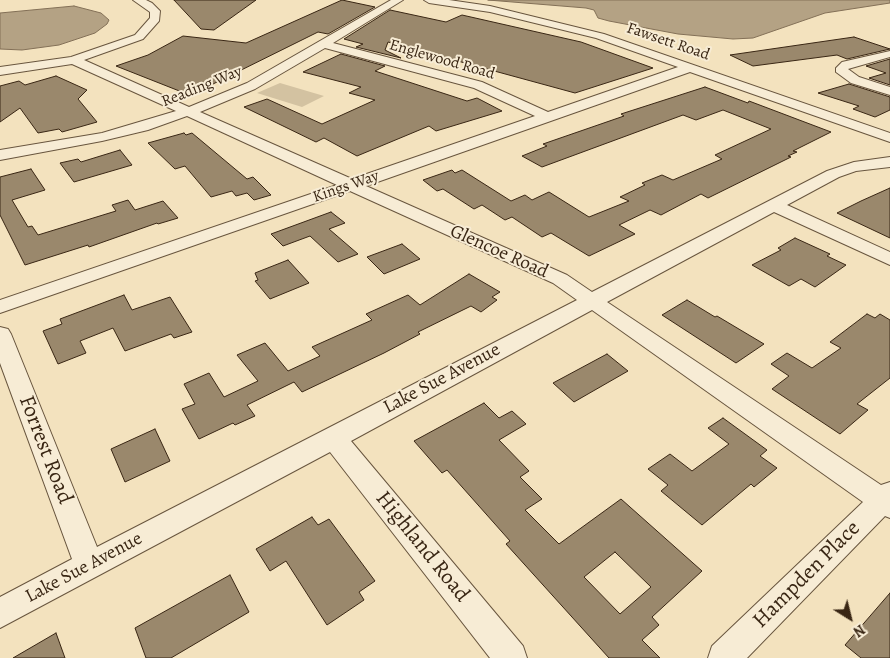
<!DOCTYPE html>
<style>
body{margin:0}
#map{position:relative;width:890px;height:658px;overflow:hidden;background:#f3e2be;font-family:Alegreya,serif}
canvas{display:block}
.north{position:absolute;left:825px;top:593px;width:50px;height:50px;-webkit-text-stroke:4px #f7ecd5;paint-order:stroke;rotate:144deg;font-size:14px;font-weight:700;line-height:20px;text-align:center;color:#392614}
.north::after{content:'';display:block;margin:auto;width:18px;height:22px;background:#392614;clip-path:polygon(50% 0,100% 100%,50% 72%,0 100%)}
</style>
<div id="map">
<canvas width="890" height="658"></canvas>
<div class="north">N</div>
</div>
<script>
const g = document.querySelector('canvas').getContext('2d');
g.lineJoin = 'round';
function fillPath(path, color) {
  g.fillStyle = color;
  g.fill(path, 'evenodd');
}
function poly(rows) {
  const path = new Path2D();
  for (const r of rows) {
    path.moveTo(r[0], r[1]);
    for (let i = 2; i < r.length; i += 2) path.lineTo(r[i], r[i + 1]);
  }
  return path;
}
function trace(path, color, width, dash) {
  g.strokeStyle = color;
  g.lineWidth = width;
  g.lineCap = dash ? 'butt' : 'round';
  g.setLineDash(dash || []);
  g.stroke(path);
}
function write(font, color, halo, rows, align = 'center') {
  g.font = font + ' Alegreya,serif';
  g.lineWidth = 4;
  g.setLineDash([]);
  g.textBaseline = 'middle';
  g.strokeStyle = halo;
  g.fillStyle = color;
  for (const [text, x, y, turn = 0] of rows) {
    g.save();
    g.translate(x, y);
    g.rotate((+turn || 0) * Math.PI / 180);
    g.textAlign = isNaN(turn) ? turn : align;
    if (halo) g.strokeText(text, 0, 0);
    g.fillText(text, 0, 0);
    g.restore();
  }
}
const green = poly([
 [280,83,324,96,302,107,257,93]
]);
const water = poly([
 [488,0,890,0,890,3,825,13,753,38,733,39,678,34,609,21,598,18,594,10,586,8,488,0],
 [74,6,101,13,109,20,107,24,95,33,59,45,22,50,0,49,0,13,74,6]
]);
const building = poly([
 [174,0,256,0,214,30,201,29,174,0],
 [342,0,375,7,328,34,318,32,213,84,187,94,116,66,148,55,183,36,246,43,342,0],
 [390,10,446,22,462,15,581,42,653,68,575,93,388,42,385,50,401,58,356,47,363,44,344,39,390,10],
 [854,37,890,49,847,59,837,55,753,66,730,55,854,37],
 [341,54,385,66,375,71,467,101,477,98,502,111,436,131,429,126,357,156,324,138,316,142,244,107,267,99,322,124,375,100,349,93,361,87,303,72,341,54],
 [890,59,890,85,869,78,886,73,866,66,890,59],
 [56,76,87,90,78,99,97,122,62,132,59,129,38,133,20,108,0,122,0,86,19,81,25,85,56,76],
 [849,84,890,97,890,110,875,117,853,109,859,106,818,93,849,84],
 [705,87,748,103,749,101,831,132,793,151,797,152,788,156,791,157,708,198,701,194,661,215,650,210,619,225,635,234,589,256,551,233,542,237,512,217,505,220,482,205,474,209,443,189,437,191,423,180,452,170,455,173,462,170,511,201,525,195,532,200,549,192,589,217,629,201,620,197,645,185,642,183,662,175,673,180,722,159,715,155,771,129,723,110,696,120,683,115,542,167,522,156,547,146,543,144,624,116,621,114,705,87],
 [184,133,186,135,192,133,247,179,253,177,271,195,254,200,247,193,236,196,232,191,211,197,185,166,175,169,148,143,184,133],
 [120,150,132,165,74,182,60,163,78,159,81,162,120,150],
 [31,169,45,190,12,200,28,227,32,226,38,235,116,211,112,205,128,200,135,210,163,201,178,218,158,224,157,223,89,247,88,245,25,265,0,215,0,177,31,169],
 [890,188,890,238,837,213,861,201,890,188],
 [331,212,345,223,329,229,358,254,338,262,310,236,283,246,271,234,331,212],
 [795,238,830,254,827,256,846,265,815,287,801,279,789,286,752,265,781,250,778,248,795,238],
 [402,244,420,259,384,274,367,257,402,244],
 [288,260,309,283,270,299,255,281,258,280,255,273,288,260],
 [469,274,500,292,492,297,497,300,481,312,471,306,418,332,420,334,384,353,302,392,294,382,247,405,255,416,235,425,233,423,199,439,182,409,195,404,184,384,209,373,224,397,258,381,237,355,265,343,288,371,320,356,312,347,372,320,366,314,408,295,420,305,469,274],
 [124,295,132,310,170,297,192,332,174,338,171,334,125,351,113,328,80,341,86,353,58,364,43,331,62,324,60,319,124,295],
 [687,300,715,317,717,316,764,344,736,363,662,315,687,300],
 [867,314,875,318,880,314,890,320,890,378,857,404,868,410,840,434,772,389,789,376,771,364,787,353,812,368,841,348,830,342,867,314],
 [607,354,628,371,574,402,553,383,607,354],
 [484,403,499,418,512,411,526,424,499,440,529,471,520,477,542,499,525,510,559,544,621,499,702,571,652,617,659,625,642,640,660,658,609,658,506,544,510,541,447,470,442,473,414,441,484,403],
 [615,552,651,587,620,614,584,577,615,552],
 [723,418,767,450,760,456,777,468,754,487,751,484,702,525,661,491,668,485,648,469,670,454,692,471,729,444,708,428,723,418],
 [155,429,170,461,125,482,111,449,155,429],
 [312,517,318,525,329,519,375,581,359,592,364,600,327,625,286,561,270,571,256,549,312,517],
 [230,575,249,612,171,658,146,658,135,628,230,575],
 [890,593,890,658,861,658,845,645,890,593],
 [56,633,65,658,13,658,56,633]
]);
const minor = poly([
 [133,0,146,0,152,3,160,11,159,21,143,39,84,60,189,107,247,83,391,0,403,0,333,43,482,82,548,112,678,67,596,38,490,12,429,3,424,0,449,0,490,6,604,34,890,133,890,142,690,72,366,186,567,275,592,292,827,171,854,162,890,157,890,167,856,171,839,177,787,205,890,252,890,265,774,212,607,302,881,485,890,482,890,518,885,516,747,658,708,658,712,646,863,502,592,310,351,441,523,646,527,658,490,658,330,452,0,628,0,597,72,559,0,363,0,327,8,329,11,334,97,547,577,300,553,283,350,191,0,313,0,300,337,185,187,116,148,130,102,141,0,160,0,150,102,133,176,111,72,64,0,75,0,67,71,57,135,35,150,18,150,12,133,0],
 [325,48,474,88,535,116,352,179,200,112,255,89,325,48],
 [890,51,890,57,848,69,859,77,890,87,890,95,851,83,836,72,836,68,842,62,890,51]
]);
const farStreetnames = [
 ["Fawsett Road",668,42,19],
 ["Englewood Road",442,60,16],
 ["Reading Way",202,87,-22],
 ["Kings Way",346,187,-19]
];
const streetNames = [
 ["Glencoe Road",499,252,24],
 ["Lake Sue Avenue",442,379,-28],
 ["Lake Sue Avenue",84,568,-28]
];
const nearStreetnames = [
 ["Forrest Road",45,450,69],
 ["Highland Road",422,547,51],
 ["Hampden Place",807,575,-45]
];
fillPath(green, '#d3c2a1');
fillPath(water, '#b4a284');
trace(water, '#837057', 1);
fillPath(building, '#9a886c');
trace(building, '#392614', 1);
trace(minor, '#68553e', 2);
fillPath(minor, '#f7ecd5');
write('16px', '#392614', '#f7ecd5', farStreetnames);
write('19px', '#392614', '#f7ecd5', streetNames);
write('22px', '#392614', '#f7ecd5', nearStreetnames);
</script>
